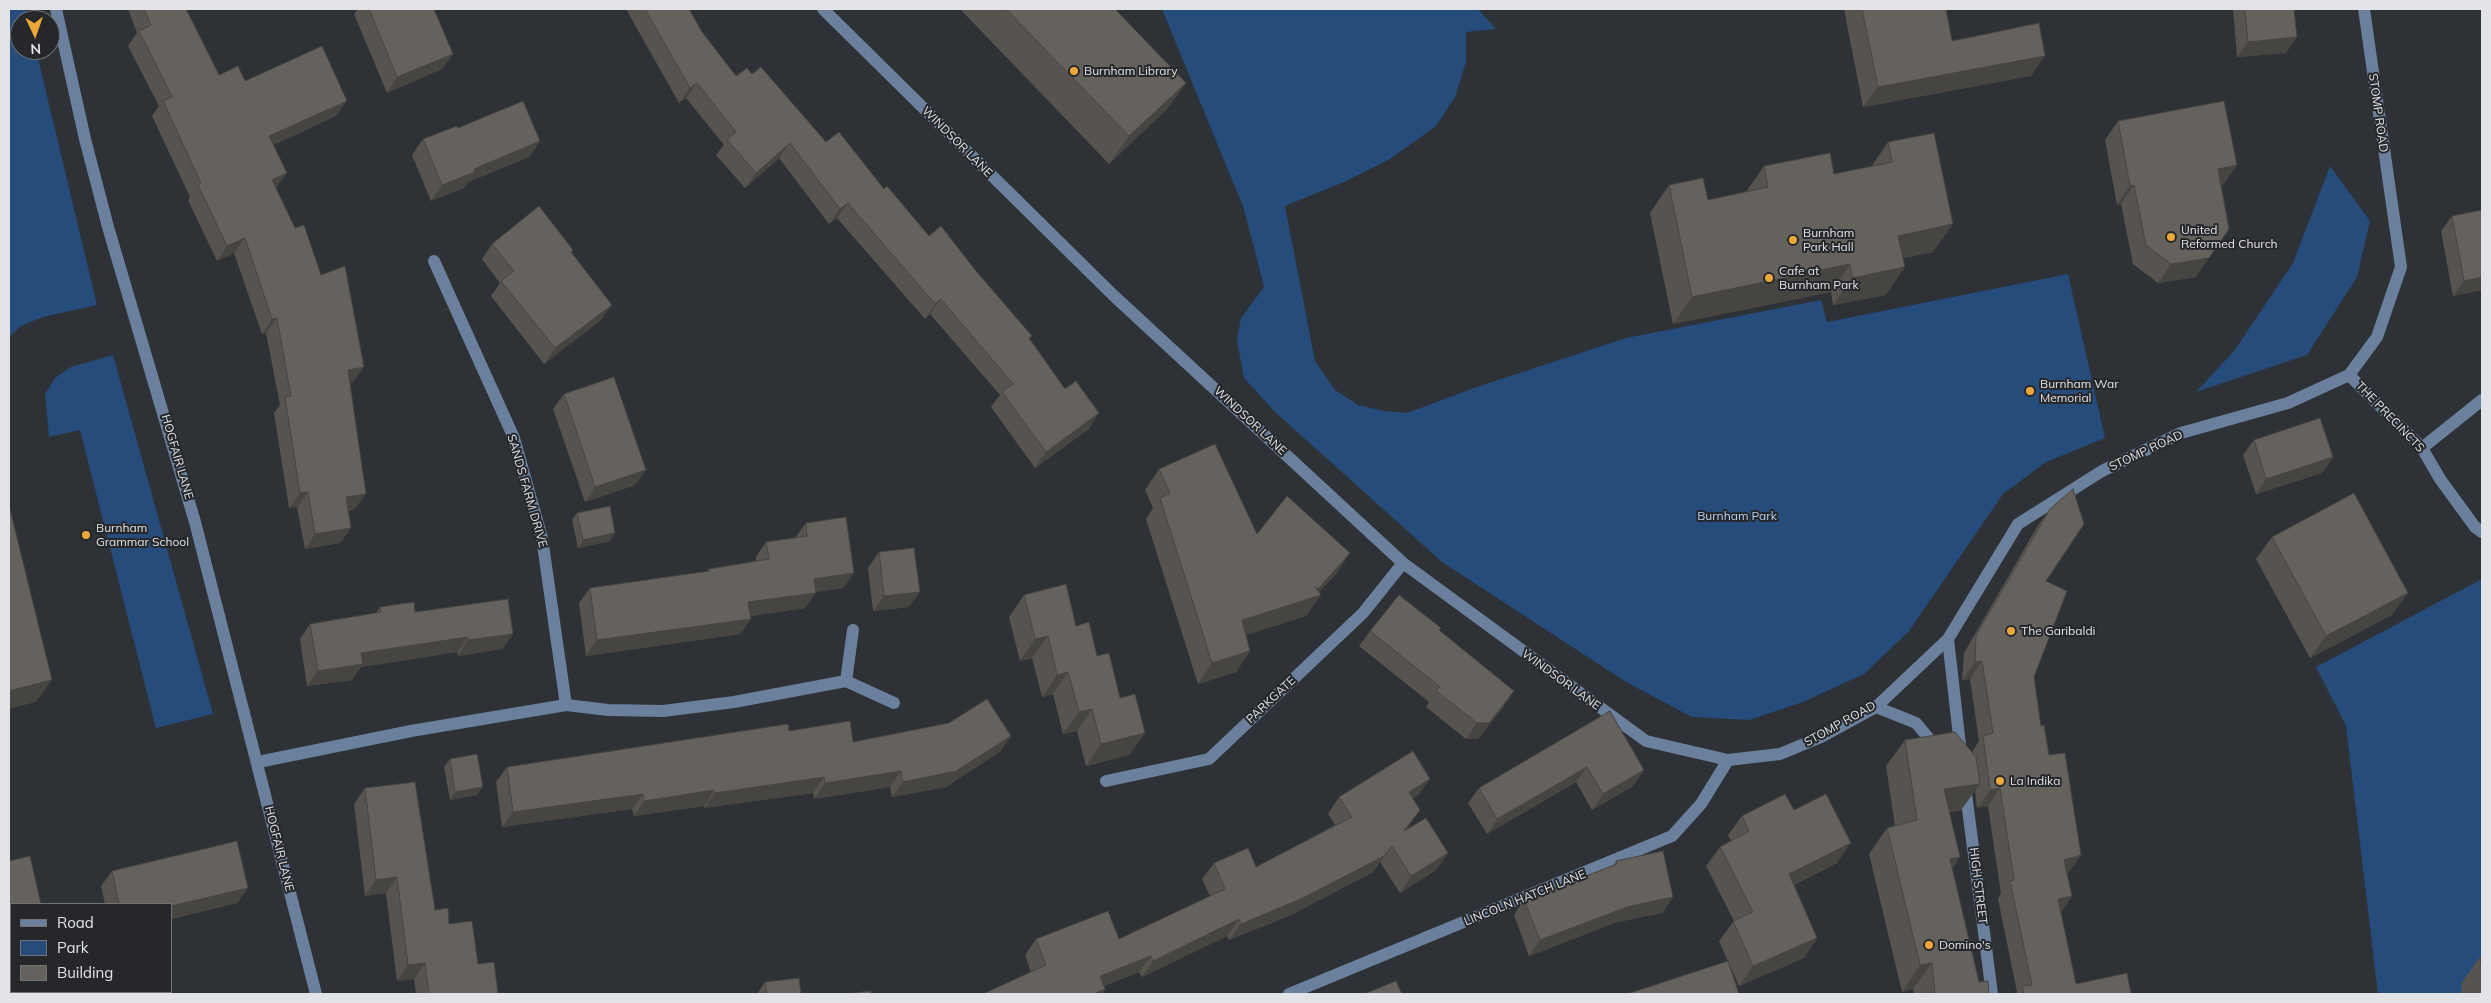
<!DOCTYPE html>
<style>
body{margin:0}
#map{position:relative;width:2491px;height:1003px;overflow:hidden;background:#2e3135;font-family:Mulish,sans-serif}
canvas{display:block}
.frame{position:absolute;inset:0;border:10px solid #e1e3e6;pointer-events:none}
.legend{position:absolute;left:10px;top:903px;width:162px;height:90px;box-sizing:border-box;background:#25272b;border:1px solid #707276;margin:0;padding:6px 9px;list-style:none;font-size:15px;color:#e1e3e6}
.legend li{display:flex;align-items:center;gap:10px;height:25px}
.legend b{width:25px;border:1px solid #707276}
.north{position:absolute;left:10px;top:10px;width:50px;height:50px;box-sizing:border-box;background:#25272b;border:1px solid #707276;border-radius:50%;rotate:177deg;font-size:14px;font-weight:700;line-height:20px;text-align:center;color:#e1e3e6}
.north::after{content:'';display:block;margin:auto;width:18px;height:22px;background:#eda83b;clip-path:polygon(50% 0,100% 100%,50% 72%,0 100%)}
</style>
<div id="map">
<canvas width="2491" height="1003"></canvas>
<div class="frame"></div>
<ul class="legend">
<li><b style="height:6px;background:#6a809c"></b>Road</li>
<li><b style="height:14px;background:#264c7c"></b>Park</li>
<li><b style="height:14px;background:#65625d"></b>Building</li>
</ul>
<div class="north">N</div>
</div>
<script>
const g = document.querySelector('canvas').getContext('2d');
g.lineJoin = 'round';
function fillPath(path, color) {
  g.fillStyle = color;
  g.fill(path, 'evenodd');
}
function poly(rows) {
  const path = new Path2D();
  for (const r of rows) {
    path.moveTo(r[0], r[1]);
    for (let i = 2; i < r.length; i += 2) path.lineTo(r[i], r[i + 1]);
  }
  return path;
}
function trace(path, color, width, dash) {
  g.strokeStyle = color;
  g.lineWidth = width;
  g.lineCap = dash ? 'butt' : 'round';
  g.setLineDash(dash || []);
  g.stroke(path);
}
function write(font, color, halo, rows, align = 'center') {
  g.font = font + ' Mulish,sans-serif';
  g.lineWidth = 4;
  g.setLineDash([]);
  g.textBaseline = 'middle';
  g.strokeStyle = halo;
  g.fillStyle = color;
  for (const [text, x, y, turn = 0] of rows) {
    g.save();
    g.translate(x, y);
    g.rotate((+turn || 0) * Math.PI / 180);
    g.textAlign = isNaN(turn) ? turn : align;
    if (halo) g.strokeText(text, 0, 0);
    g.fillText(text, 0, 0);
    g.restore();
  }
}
const green = poly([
 [9,9,26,9,29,20,20,20,20,50,36,50,97,305,43,317,21,326,9,337],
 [1162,9,1478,9,1496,29,1466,32,1466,62,1455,97,1436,126,1390,159,1344,182,1285,206,1315,361,1335,390,1358,405,1385,411,1407,413,1477,387,1626,338,1821,300,1827,322,2068,274,2105,438,2046,462,2003,494,1909,631,1864,674,1803,702,1749,720,1692,717,1626,682,1442,562,1274,411,1244,378,1237,340,1241,318,1264,287,1244,209],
 [2330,166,2370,221,2357,277,2307,355,2196,392,2234,351,2293,263],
 [113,355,213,714,156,728,80,430,49,437,45,394,55,378,71,367],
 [2482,579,2482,994,2378,994,2346,726,2316,667]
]);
const minor = poly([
 [56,9,85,139,108,227,195,522,316,994],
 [823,9,1113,295,1403,563,1646,741,1728,760,1780,754,1821,737,1876,707,1948,639,2018,524,2102,471,2181,433,2288,403,2349,375,2377,337,2401,267,2364,9],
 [2349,375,2422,448,2440,479,2475,527,2482,532],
 [2422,448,2482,400],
 [853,630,846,681,894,703],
 [1948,639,1961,754],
 [566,705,608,710,663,711,734,702,846,681],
 [1876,707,1916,723,1937,748],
 [258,762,411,731,566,705,542,538,514,438,434,261],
 [1106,781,1209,759,1363,613,1403,563],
 [1965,786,1992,994],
 [1289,994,1672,836,1701,804,1728,760]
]);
const wall = poly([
 [128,9,186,9,219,75,245,81,336,116,273,145,276,188,295,228,321,275,364,367,353,382,350,383,355,509,348,511,351,528,340,543,305,549,297,507,289,508,274,413,280,405,266,333,262,334,234,253,217,261,188,200,190,197,152,116,159,106,128,46,137,33],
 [358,9,434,9,453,54,442,69,387,93,354,14],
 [626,9,689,9,702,32,736,76,752,74,826,142,884,189,929,236,976,271,1032,336,1029,339,1089,429,1035,468,991,407,1000,395,930,314,925,319,837,218,829,224,779,158,745,188,716,155,724,145,686,98,679,103],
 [960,9,1115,9,1186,83,1166,110,1109,164],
 [1844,9,1946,9,1952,41,2031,76,1863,107],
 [2233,9,2294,9,2286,53,2237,57],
 [2118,121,2224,184,2221,185,2196,277,2158,283,2133,264,2121,204,2117,205,2105,140],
 [458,128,540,141,529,157,468,182,464,188,431,201,412,155,423,139],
 [1888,142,1933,252,1903,258,1886,295,1833,305,1831,292,1673,324,1650,213,1669,185,1708,200,1746,192,1764,166,1834,174,1871,167],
 [2452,216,2482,290,2453,296,2441,231],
 [492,244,573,250,571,253,601,320,544,364,491,296,500,283,482,259],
 [564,394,635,485,585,502,553,409],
 [2254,440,2333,457,2322,473,2256,494,2243,455],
 [1159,469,1257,534,1350,553,1336,574,1319,592,1306,616,1246,635,1250,651,1236,672,1198,684,1146,519,1153,508,1145,490],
 [2050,509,2046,581,2034,677,2041,726,2049,755,2081,855,2067,874,2072,896,2061,912,2076,984,2131,994,2016,994,2017,992,1998,899,2001,894,1988,806,1977,808,1975,790,1961,810,1950,812,1952,868,1979,982,1989,994,1914,994,1913,989,1902,992,1869,854,1887,828,1895,826,1886,766,1905,740,1972,752,1979,741,1970,679,1962,680,1964,653,2037,527],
 [577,513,610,541,578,548,572,520],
 [806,523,843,588,816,592,805,608,751,616,751,619,740,634,586,656,579,603,590,588,707,572,709,569,756,562,756,557,766,542,795,538],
 [2272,537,2392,615,2310,658,2256,559],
 [879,552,909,607,873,611,868,568],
 [1024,595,1076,626,1097,656,1120,698,1145,733,1129,755,1086,766,1077,731,1063,734,1053,694,1042,697,1032,658,1020,661,1009,617],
 [380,607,415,612,513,634,502,649,458,656,457,652,361,667,352,680,307,686,300,639,310,624,376,613],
 [1370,631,1439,631,1504,706,1478,739,1466,739,1426,707,1429,702,1359,646],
 [1610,711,1644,770,1633,786,1592,810,1576,782,1487,834,1468,803,1479,788],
 [789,731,853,742,1001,751,946,787,892,797,890,787,814,799,813,793,704,808,704,806,634,816,632,809,502,827,496,782,507,767],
 [450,759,477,795,450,800,444,767],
 [1430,779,1418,795,1413,798,1407,829,1448,853,1436,870,1400,893,1380,862,1373,872,1291,915,1229,940,1227,936,1142,977,1139,972,1104,986,1105,989,1102,994,983,994,1031,972,1025,955,1036,939,1119,939,1210,896,1202,879,1214,863,1256,867,1335,825,1328,814,1339,797],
 [365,788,435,910,449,924,498,994,416,994,414,979,397,981,386,893,365,896,354,804],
 [1794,810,1837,863,1794,885,1817,938,1804,958,1739,986,1719,941,1734,921,1706,866,1720,847,1731,841,1728,835,1742,816],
 [9,861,11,904,11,992,62,992,62,994,9,994],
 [1616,861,1673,897,1662,913,1617,922,1529,956,1514,915,1524,900,1613,866],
 [112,871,248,888,237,903,171,919,171,904,105,904,101,886],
 [2482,956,2482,994,2462,994,2461,984,2480,957],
 [765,982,801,994,757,994]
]);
const shadedWall = poly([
 [2297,37,2286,53,2237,57,2248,42],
 [453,54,442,69,387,93,397,77],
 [2045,56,2031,76,1863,107,1878,87],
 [697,83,686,98,679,103,690,88],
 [1186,83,1166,110,1109,164,1129,136],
 [347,101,336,116,259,152,269,136],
 [540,141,529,157,468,182,464,188,431,201,442,185,474,169],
 [790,143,779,158,745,188,756,173],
 [2237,165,2224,184,2205,188,2218,169],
 [287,173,276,188,272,180],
 [2134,185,2121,204,2117,205,2130,186],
 [848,203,837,218,829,224,840,209],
 [1953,224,1933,252,1879,263,1898,236],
 [245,238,234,253,217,261,227,246],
 [2209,258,2196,277,2158,283,2171,264],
 [1850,264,1831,292,1673,324,1692,297],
 [1905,267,1886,295,1833,305,1852,278],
 [2482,277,2482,290,2453,296,2464,281],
 [941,299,930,314,925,319,935,304],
 [612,305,601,320,544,364,555,348],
 [277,318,266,333,262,334,272,319],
 [364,367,353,382,338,385,348,370],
 [1099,413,1089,429,1035,468,1046,452],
 [2333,457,2322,473,2256,494,2266,479],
 [646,470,635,485,585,502,595,487],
 [308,492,297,507,289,508,300,493],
 [366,494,355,509,335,512,346,497],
 [351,528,340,543,305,549,315,534],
 [615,533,610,541,578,548,583,540],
 [1350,553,1336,574,1314,597,1321,595,1306,616,1227,641,1242,620,1311,598,1318,589],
 [854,573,843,588,803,594,814,579],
 [920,592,909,607,873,611,884,596],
 [816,593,805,608,738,618,748,602],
 [2408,593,2392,615,2310,658,2326,636],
 [751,619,740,634,586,656,597,640],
 [513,634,502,649,458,656,468,640],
 [1048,636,1032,658,1020,661,1035,639],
 [468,637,457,652,361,667,352,680,307,686,318,671,361,653],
 [1250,651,1236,672,1198,684,1212,663],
 [1982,661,1970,679,1962,680,1975,662],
 [1068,672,1053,694,1042,697,1057,675],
 [52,680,36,702,9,709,9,691],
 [1514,691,1504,706,1478,739,1466,739,1477,723],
 [1092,709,1077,731,1063,734,1079,712],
 [1145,733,1129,755,1086,766,1101,744],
 [1011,736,1001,751,946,787,892,797,903,782],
 [1587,767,1576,782,1487,834,1497,819],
 [1644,770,1633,786,1592,810,1603,794],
 [901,771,890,787,814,799,825,783],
 [824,777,813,793,704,808,715,793],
 [1430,779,1418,795,1397,808,1409,792],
 [1980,784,1961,810,1926,816,1944,789],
 [483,787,477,795,450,800,455,792],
 [2000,788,1988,806,1977,808,1990,790],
 [714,790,704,806,634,816,644,801],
 [643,794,632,809,502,827,513,812],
 [1420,810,1409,826,1392,847,1404,831],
 [1851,843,1837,863,1775,894,1789,874],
 [1392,846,1373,872,1291,915,1229,940,1241,924],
 [1448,853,1436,870,1400,893,1411,876],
 [2081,855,2068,873,2052,878,2064,860],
 [1960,857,1942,884,1950,859],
 [397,877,386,893,365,896,376,880],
 [248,888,237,903,171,919,171,906],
 [2072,896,2059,914,2058,899],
 [1673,897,1662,913,1617,922,1529,956,1540,940,1627,907],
 [1239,919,1227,936,1142,977,1153,961],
 [1817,938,1804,958,1739,986,1753,966],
 [1151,956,1139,972,1089,992,1100,976],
 [425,963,414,979,397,981,408,965],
 [1932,963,1913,989,1902,992,1920,965],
 [1105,989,1102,994,1093,994]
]);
const building = poly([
 [144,9,186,9,219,75,238,66,245,81,322,46,347,101,269,136,287,173,272,180,295,228,304,225,321,275,345,266,364,367,348,370,366,494,346,497,351,528,315,534,308,492,300,493,285,397,291,396,277,318,272,319,245,238,227,246,198,185,201,183,163,101,172,97,139,31,151,25,144,9],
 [369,9,434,9,453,54,397,77,369,9],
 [645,9,689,9,702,32,736,76,747,68,752,74,761,67,826,142,839,132,884,189,887,186,929,236,941,226,976,271,1032,336,1029,338,1065,389,1076,381,1099,413,1046,452,1002,392,1013,384,941,299,935,304,848,203,840,209,790,143,756,173,727,140,736,132,697,83,690,88,645,9],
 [1006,9,1115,9,1186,83,1129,136,1006,9],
 [1862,9,1946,9,1952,41,2039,23,2045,56,1878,87,1862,9],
 [2245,9,2294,9,2297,37,2248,42,2245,9],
 [523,101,540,141,474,169,475,172,442,185,423,139,457,126,458,128,523,101],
 [2224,101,2237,165,2218,169,2229,229,2209,258,2171,264,2146,245,2134,185,2130,186,2118,121,2224,101],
 [1934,133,1953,224,1898,236,1905,267,1852,278,1850,264,1692,297,1669,185,1703,178,1708,200,1768,187,1764,166,1830,153,1834,174,1892,162,1888,142,1934,133],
 [539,206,573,250,571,252,612,305,555,348,501,281,514,271,492,244,539,206],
 [2482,210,2482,277,2464,281,2452,216,2482,210],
 [614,377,646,470,595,487,564,394,614,377],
 [2320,418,2333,457,2266,479,2254,440,2320,418],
 [1215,444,1257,534,1287,496,1350,553,1318,589,1315,587,1321,595,1242,620,1250,651,1212,663,1160,498,1170,493,1159,469,1215,444],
 [2073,489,2084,524,2046,581,2067,591,2034,677,2041,726,2044,725,2049,755,2065,753,2081,855,2064,860,2072,896,2058,899,2076,984,2127,973,2131,994,2024,994,2022,986,2032,985,2010,881,2014,880,2000,788,1990,790,1983,736,1993,733,1982,661,1975,662,1976,635,2050,509,2073,489],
 [2354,493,2408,593,2326,636,2272,537,2354,493],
 [9,505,52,680,9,691,9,505],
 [610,506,615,533,583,540,577,513,610,506],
 [846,517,854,573,814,579,816,593,748,602,751,619,597,640,590,588,709,571,709,569,769,559,766,542,807,536,806,523,846,517],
 [914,548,920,592,884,596,879,552,914,548],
 [1066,584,1076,626,1089,622,1097,656,1109,653,1120,698,1135,694,1145,733,1101,744,1092,709,1079,712,1068,672,1057,675,1048,636,1035,639,1024,595,1066,584],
 [1399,595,1441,628,1439,630,1514,691,1489,723,1477,723,1436,691,1440,687,1370,631,1399,595],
 [508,599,513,634,468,640,468,637,361,653,363,664,318,671,310,624,381,612,380,607,414,602,415,612,508,599],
 [987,699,1011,736,956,771,903,782,901,771,825,783,824,777,715,793,714,790,644,801,643,794,513,812,507,767,788,724,789,731,850,721,853,742,949,723,987,699],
 [1610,711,1644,770,1603,794,1587,767,1497,819,1479,788,1610,711],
 [1955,732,1976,757,1980,784,1944,789,1960,857,1950,859,1979,982,1988,981,1989,994,1935,994,1932,963,1920,965,1887,828,1917,820,1905,740,1955,732],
 [1413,751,1430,779,1409,792,1420,810,1404,831,1426,818,1448,853,1411,876,1392,846,1384,856,1303,898,1241,924,1239,919,1153,961,1151,956,1100,976,1105,989,1093,994,983,994,1046,965,1036,939,1108,911,1119,939,1225,889,1214,863,1248,848,1256,867,1352,817,1339,797,1413,751],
 [477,754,483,787,455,792,450,759,477,754],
 [415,782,435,910,448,908,449,924,472,921,478,964,494,962,498,994,429,994,425,963,408,965,397,877,376,880,365,788,415,782],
 [1785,794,1794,810,1826,794,1851,843,1789,874,1817,938,1753,966,1733,921,1753,912,1720,847,1749,831,1742,816,1785,794],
 [237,841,248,888,171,906,171,904,119,904,112,871,237,841],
 [1663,851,1673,897,1627,907,1540,940,1524,900,1617,864,1616,861,1663,851],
 [30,856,41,904,11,904,11,979,9,969,9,861,30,856],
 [2482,956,2482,970,2480,957,2482,956],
 [1728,961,1739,994,1627,994,1728,961],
 [799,978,801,994,767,994,765,982,799,978],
 [1396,981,1402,994,1364,994,1396,981],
 [871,991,871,994,846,994,871,991],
 [14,992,62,992,62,994,15,994,14,992]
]);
const markers = [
 [1074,71,5,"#eda83b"],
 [2171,237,5,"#eda83b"],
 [1793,240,5,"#eda83b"],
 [1769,278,5,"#eda83b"],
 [2030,391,5,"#eda83b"],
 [86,535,5,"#eda83b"],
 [2011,631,5,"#eda83b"],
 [2000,781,5,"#eda83b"],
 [1929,945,5,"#eda83b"]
];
const poiNames = [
 ["Burnham Library",1084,71],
 ["United",2181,230],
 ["Reformed Church",2181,244],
 ["Burnham",1803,233],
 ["Park Hall",1803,247],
 ["Cafe at",1779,271],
 ["Burnham Park",1779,285],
 ["Burnham War",2040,384],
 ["Memorial",2040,398],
 ["Burnham",96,528],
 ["Grammar School",96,542],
 ["The Garibaldi",2021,631],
 ["La Indika",2010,781],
 ["Domino's",1939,945]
];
const streetNames = [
 ["STOMP ROAD",2378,113,82],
 ["WINDSOR LANE",957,142,45],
 ["THE PRECINCTS",2390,417,46],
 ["WINDSOR LANE",1250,421,43],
 ["STOMP ROAD",2146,451,-25],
 ["HOGFAIR LANE",177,457,74],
 ["SANDS FARM DRIVE",527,491,74],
 ["WINDSOR LANE",1561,680,36],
 ["PARKGATE",1271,700,-43],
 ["STOMP ROAD",1840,724,-29],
 ["HOGFAIR LANE",279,849,76],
 ["HIGH STREET",1978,886,83],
 ["LINCOLN HATCH LANE",1525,898,-22]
];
const parkNames = [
 ["Burnham Park",1737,516]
];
fillPath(green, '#264c7c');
trace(minor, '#6a809c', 12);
fillPath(wall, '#575450');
fillPath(shadedWall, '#474541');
fillPath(building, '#65625d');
trace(building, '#474541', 1);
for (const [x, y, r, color] of markers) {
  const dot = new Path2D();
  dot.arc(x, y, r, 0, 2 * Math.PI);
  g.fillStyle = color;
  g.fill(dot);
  trace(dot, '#25272b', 2);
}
write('12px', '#e1e3e6', '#25272b', poiNames, 'left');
write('12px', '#e1e3e6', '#25272b', streetNames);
write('12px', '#b6d1f4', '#25272b', parkNames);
</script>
